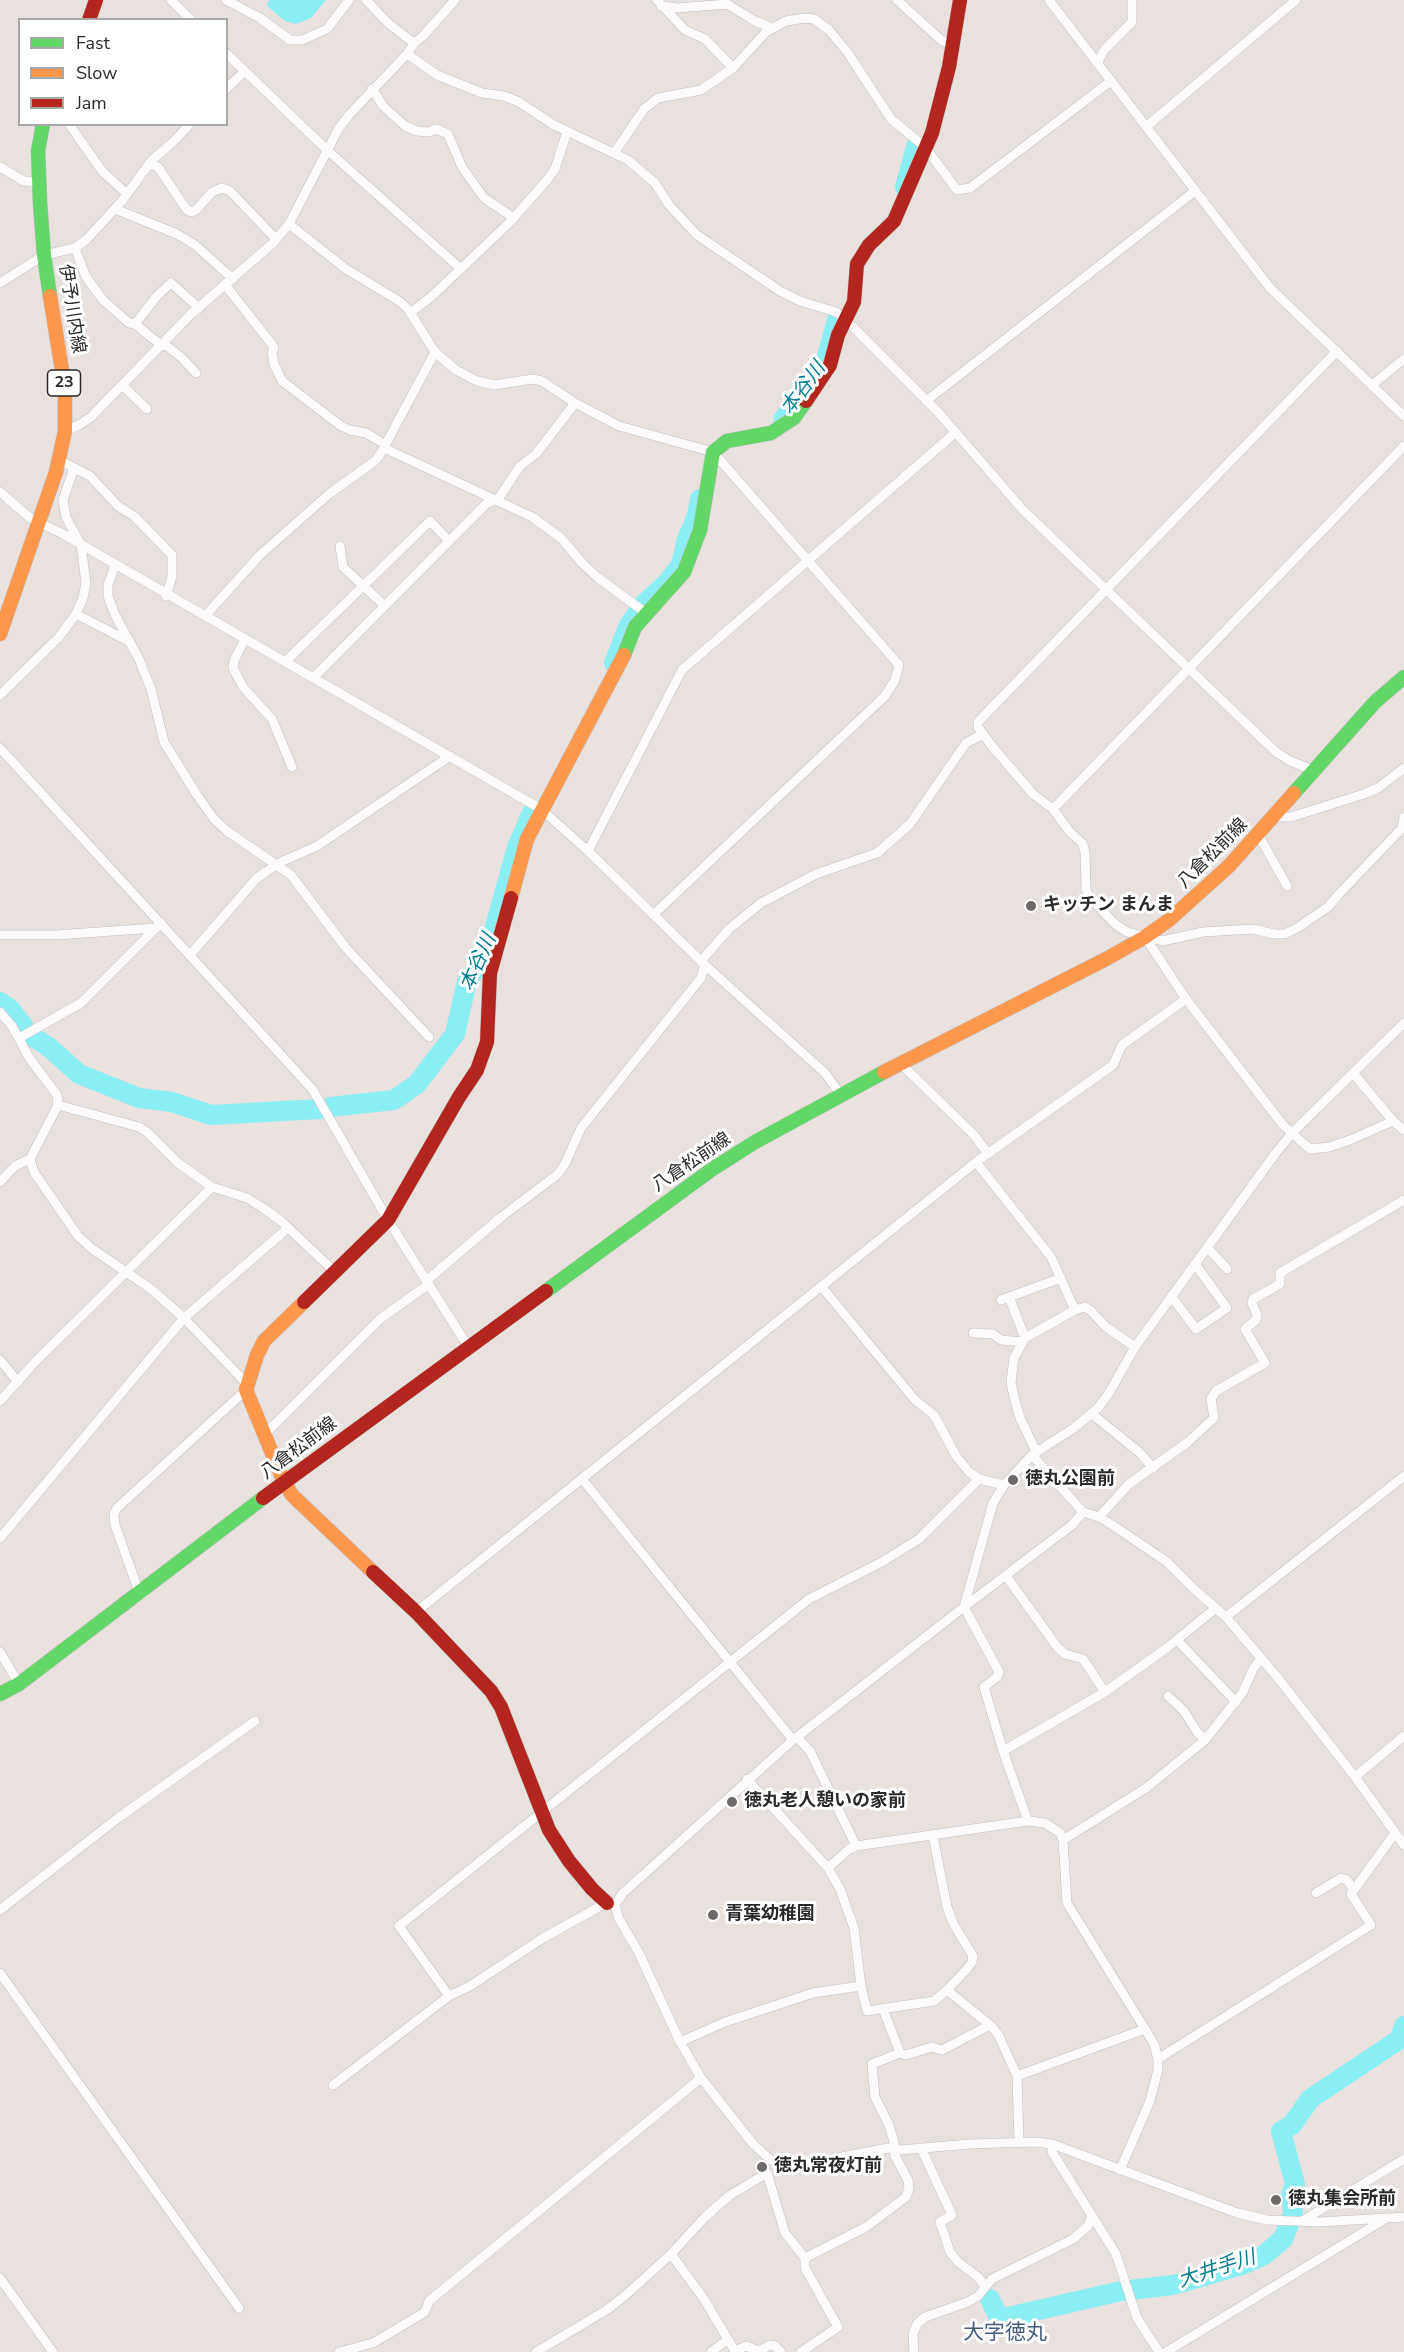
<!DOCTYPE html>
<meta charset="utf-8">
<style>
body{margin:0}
#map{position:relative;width:1404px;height:2352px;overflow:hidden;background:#e8e1de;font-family:"Nunito Sans",sans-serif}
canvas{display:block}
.legend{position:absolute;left:18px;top:18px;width:210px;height:108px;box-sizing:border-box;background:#fff;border:2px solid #a9a9a9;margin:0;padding:8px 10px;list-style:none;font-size:18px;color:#292929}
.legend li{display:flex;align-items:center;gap:12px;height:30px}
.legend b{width:30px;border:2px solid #a9a9a9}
</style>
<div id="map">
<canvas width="1404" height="2352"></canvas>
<ul class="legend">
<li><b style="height:8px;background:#63d668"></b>Fast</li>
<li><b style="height:8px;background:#ff974d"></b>Slow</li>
<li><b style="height:8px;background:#b3261e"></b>Jam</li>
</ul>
</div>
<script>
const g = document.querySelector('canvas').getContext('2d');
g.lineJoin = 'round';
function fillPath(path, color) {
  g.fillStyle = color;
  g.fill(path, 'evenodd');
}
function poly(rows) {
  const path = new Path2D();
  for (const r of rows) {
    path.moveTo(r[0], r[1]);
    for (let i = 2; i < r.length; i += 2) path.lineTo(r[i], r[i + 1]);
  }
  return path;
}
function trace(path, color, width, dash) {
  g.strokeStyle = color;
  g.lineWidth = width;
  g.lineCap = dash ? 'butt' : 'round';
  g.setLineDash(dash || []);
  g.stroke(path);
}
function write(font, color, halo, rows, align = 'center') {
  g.font = font + ' "Nunito Sans","Noto Sans JP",sans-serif';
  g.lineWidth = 6;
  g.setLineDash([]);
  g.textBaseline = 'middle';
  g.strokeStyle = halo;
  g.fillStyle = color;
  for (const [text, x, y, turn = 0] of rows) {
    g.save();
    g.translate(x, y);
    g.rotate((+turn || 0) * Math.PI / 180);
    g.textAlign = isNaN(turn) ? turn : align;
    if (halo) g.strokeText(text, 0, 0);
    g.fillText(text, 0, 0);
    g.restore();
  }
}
const water = poly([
 [269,0,326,0,311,18,296,24,285,21,267,6]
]);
const river = poly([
 [905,187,916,147],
 [783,420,826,360,837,320],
 [644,604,667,583,681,565,687,539,697,516,700,499],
 [614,663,628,627,638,612],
 [0,1002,10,1009,24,1027],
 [32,1036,50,1048,79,1074,139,1098,172,1102,211,1115,320,1109],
 [330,1107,394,1100,417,1084,455,1034,467,981,488,953,517,847,532,813],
 [990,2299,998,2316,1004,2318,1121,2291,1173,2285,1242,2265,1264,2255,1283,2239,1293,2214,1291,2195,1295,2184,1281,2131,1292,2125,1310,2099,1400,2039,1404,2026]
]);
const street = poly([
 [171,0,191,20],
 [226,0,260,18,290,40,302,40,327,29,349,0],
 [366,0,389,24,414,43],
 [657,0,685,30,705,39,733,68],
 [897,0,941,40,953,46],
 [1049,0,1270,288,1404,416],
 [661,6,678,8,727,4,755,21,772,28],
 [226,53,327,150,461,269],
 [407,54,437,75,482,93,504,96,519,102,554,125,628,160,655,183,669,205,697,235,780,291,800,301,836,312,845,319,937,411,1023,510,1276,752,1290,761,1313,770],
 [1097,63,1105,49,1132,22,1132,0],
 [226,89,245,71],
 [372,89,383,106,405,126,417,131,429,132,436,129,448,134,462,167,484,198,514,218],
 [69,124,102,171,127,194],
 [1147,126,1296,0],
 [615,152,644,109,658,98,701,90,733,68,766,32,786,21,805,18,814,19,829,30,848,53,891,119,925,147,957,190,970,188,1111,81],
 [149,163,158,167,187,210,191,212,196,210,212,192,222,188,230,191,276,239],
 [0,167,24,181,39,183],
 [115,209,177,234,195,245,233,279],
 [289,224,346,269,399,301,408,309,435,352,456,370,477,381,494,385,533,379,542,381,575,403,619,426,713,452,899,665,895,680,885,696,653,915],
 [75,248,86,277,103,300,129,323,135,324,162,346],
 [0,283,44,255,75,248,86,240,122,201,152,160,173,142,190,124],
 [226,286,274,347,272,353,274,364,282,381,341,426,350,430,366,433,386,445],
 [410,313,431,297,510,222,547,180,555,169,567,132],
 [135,324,156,297,171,283,199,308],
 [164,344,181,357,196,373],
 [1372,385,1404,359],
 [123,386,147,409],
 [926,401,1195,191],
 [65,431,79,425,91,417,191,314,272,244,289,224,339,128,349,115,407,54,414,43,423,36,455,0],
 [1404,446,1053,809,1069,831,1083,844,1085,853,1086,890,1090,898,1115,924,1127,932,1162,941,1203,932,1253,929,1274,934,1285,934,1297,928,1328,907,1340,893,1402,828,1404,817],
 [384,448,532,517,561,538,583,564,597,577,646,613],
 [59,460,90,476,118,506,134,516,172,555,172,577,166,596],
 [0,492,30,518,63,534,541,809,588,851,705,965,825,1073,840,1094],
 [340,546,343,567,385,606],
 [115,565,108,585,108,596,115,615,139,659,151,689,164,742,197,795,214,819,227,831,291,875,346,948,429,1037],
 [76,614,130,642],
 [205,616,260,555,329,494,375,461,381,453,435,352],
 [245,639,234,661,233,668,243,687,272,719,292,767],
 [285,662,430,521,449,541],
 [313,678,487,503,499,498,520,466,536,454,575,403],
 [0,695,59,637,76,614,83,598,86,583,81,545,66,517,63,500,74,468],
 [0,748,313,1090,388,1220,469,1348],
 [1053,809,1033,794,991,745,978,727,978,722,1337,351],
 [1274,817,1291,817,1364,794,1378,788,1404,768],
 [1258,834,1287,886],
 [588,851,682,670,956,432],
 [0,935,56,935,155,928],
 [1145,937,1186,999,1283,1125,1304,1144,1311,1149,1329,1147,1350,1140,1393,1121,1404,1130],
 [190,955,256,879,267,871,283,861,317,846,450,756],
 [701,961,729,929,761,903,816,874,877,853,910,824,966,743,983,734],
 [0,1012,12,1026,30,1059,57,1095,58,1105,30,1159,34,1172,78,1236,91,1248,151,1289,184,1318,247,1384],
 [1404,1023,1292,1133,1275,1154,1135,1347,1109,1393,1098,1408,1074,1428,1032,1455,1004,1485,993,1503,964,1607,793,1740,623,1893,615,1905,619,1919,639,1953,680,2042,701,2078,754,2145,772,2161,811,2163,888,2148,900,2150,969,2144,1035,2142,1052,2144,1237,2213,1267,2220,1319,2222,1404,2217],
 [19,1038,81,1003,161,923],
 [901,1064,974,1135,988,1154],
 [1353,1073,1393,1121],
 [976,1162,1051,1257,1075,1310,1085,1307,1091,1311,1106,1327,1135,1347],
 [0,1182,15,1166,30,1159],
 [212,1187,247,1198,263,1208,281,1221,335,1272],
 [1207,1247,1227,1269],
 [426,1281,500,1218,558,1174,565,1164,581,1128,701,978,705,965],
 [821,1286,915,1400,934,1415,956,1456,969,1472,979,1479,1004,1485],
 [1171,1296,1196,1329,1227,1308,1195,1264],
 [1009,1297,1025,1338],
 [1001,1300,1061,1278],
 [973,1333,993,1334,1001,1340,1023,1342],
 [0,1360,18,1382],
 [0,1401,35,1362,212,1187,178,1163,147,1132,139,1127,58,1105],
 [1092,1414,1139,1452,1153,1468],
 [265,1434,380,1319,429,1284],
 [1036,1451,1020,1418,1014,1397,1011,1382,1014,1358,1025,1338,1075,1310],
 [1032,1455,1083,1512,1099,1517,1114,1526,1167,1562,1194,1589,1226,1617,1278,1678,1355,1777,1404,1845],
 [583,1480,793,1740],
 [1099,1517,1129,1484,1188,1442,1214,1418,1211,1399,1216,1391,1265,1363,1245,1329,1256,1320,1257,1315,1252,1303,1253,1299,1280,1284,1280,1273,1404,1200],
 [0,1538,184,1318,288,1228],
 [1006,1576,1058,1648,1065,1654,1083,1659,1105,1692],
 [139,1592,115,1525,114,1514,117,1508,246,1390],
 [416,1612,976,1162,1113,1065,1122,1045,1186,999],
 [1226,1617,1404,1476],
 [1177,1640,1236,1702],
 [0,1652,19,1684],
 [1168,1696,1184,1711,1197,1732,1205,1740],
 [797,1737,810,1751,856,1846],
 [1003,1751,1105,1692,1168,1647,1216,1608],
 [1355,1777,1404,1736],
 [747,1779,828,1868,840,1889,854,1928,861,1986,867,2011,934,2001,947,1990,990,2025,998,2034,1017,2076,1019,2142],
 [1028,1821,1003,1751,984,1687,997,1677,999,1672,964,1607,1072,1525,1083,1512],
 [933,1836,947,1907,954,1925,973,1956,972,1962,967,1969,947,1990],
 [1063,1840,1146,1788,1205,1740,1243,1692,1253,1669,1261,1659],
 [828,1868,849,1849,856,1846,1028,1821,1045,1823,1060,1833,1063,1840,1067,1903,1145,2029,1154,2044,1158,2059,1158,2070,1150,2101,1120,2170],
 [1316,1893,1341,1878,1347,1880,1354,1890],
 [612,1904,607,1903,599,1907,543,1938,470,1986,449,1996,399,1926,809,1599,882,1562,919,1539,979,1479],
 [0,1910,118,1818,255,1721],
 [0,1973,239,2308],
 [680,2042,725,2022,813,1993,861,1986],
 [900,2053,906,2055,932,2047,942,2050,990,2025],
 [1158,2059,1371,1925,1351,1894,1395,1833],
 [1017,2076,1145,2029],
 [333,2085,449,1996],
 [1052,2144,1052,2152,1116,2254,1137,2318,1159,2352],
 [921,2148,952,2215,940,2222,950,2252,958,2262,978,2277,985,2286],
 [1302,2221,1404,2159],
 [671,2254,704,2299,735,2351,746,2346,759,2351,770,2345,775,2346,781,2352],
 [805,2258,866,2227,906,2197,909,2188,908,2180,895,2156,894,2142,889,2125,875,2097,872,2064,900,2053,883,2009],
 [0,2278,53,2352],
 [339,2352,373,2343,425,2312,429,2301,701,2078],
 [536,2352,608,2309,627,2294,671,2254,705,2217,729,2196,767,2173,785,2233,805,2258,805,2268,838,2327,801,2352],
 [711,2352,727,2340],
 [914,2352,913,2334,917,2324,925,2317,968,2302,978,2296,992,2279,1073,2239,1088,2226,1092,2216],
 [1166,2352,1385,2219]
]);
const fast = poly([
 [43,124,38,151,40,203,44,255,50,296],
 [624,655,635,627,684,572,700,530,713,452,727,441,771,433,794,418,806,401],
 [1294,793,1375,702,1404,677],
 [546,1291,711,1170,755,1142,884,1072],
 [0,1694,19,1684,263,1498]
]);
const slow = poly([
 [0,634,56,472,65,431,65,389,50,296],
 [511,898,527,839,624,655],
 [884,1072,1106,959,1145,937,1169,920,1229,866,1294,793],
 [304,1302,264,1341,257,1355,246,1390,284,1482,292,1495,373,1572]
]);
const jam = poly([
 [89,20,96,0],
 [806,401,830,365,838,335,854,302,857,264,869,245,894,221,932,133,949,67,960,0],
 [304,1302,388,1220,459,1097,477,1070,487,1042,490,973,511,898],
 [263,1498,546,1291],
 [373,1572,416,1612,491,1691,501,1707,549,1830,569,1861,592,1889,607,1903]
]);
const markers = [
 [1031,906,6,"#6c6968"],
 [1013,1480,6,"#6c6968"],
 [732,1802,6,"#6c6968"],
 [713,1915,6,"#6c6968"],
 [762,2167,6,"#6c6968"],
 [1276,2200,6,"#6c6968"]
];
const shields = [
 [64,383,33]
];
const shieldNames = [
 ["23",64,383]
];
const streetNames = [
 ["伊予川内線",71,309,81],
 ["八倉松前線",1213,854,-45],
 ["八倉松前線",692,1163,-34],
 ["八倉松前線",299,1449,-37]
];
const poiNames = [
 ["キッチン まんま",1043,906],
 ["徳丸公園前",1025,1480],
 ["徳丸老人憩いの家前",744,1802],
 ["青葉幼稚園",725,1915],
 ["徳丸常夜灯前",774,2167],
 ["徳丸集会所前",1288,2200]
];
const waterNames = [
 ["本谷川",804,389,-54],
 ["本谷川",479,963,-66],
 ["大井手川",1217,2270,-18]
];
const quarterNames = [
 ["大字徳丸",1005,2334]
];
fillPath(water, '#8aeef2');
trace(river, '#8aeef2', 20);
trace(street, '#c1bfc0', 10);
trace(fast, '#c1bfc0', 15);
trace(slow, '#c1bfc0', 15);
trace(jam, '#c1bfc0', 15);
trace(street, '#fcfafa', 9);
trace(fast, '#63d668', 14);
trace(slow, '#ff974d', 14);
trace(jam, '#b3261e', 14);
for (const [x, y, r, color] of markers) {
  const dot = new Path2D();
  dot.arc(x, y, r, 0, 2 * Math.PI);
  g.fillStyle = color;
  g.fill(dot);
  trace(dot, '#fff', 2);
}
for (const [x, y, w] of shields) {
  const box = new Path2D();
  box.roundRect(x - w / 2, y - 13, w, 26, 4.5);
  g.fillStyle = '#fff';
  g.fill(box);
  trace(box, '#292929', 1.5);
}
write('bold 16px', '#292929', null, shieldNames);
write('18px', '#292929', '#fff', streetNames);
write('bold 18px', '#292929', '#fff', poiNames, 'left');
write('italic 20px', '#037e90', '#fff', waterNames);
write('21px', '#455c7e', '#fff', quarterNames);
</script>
